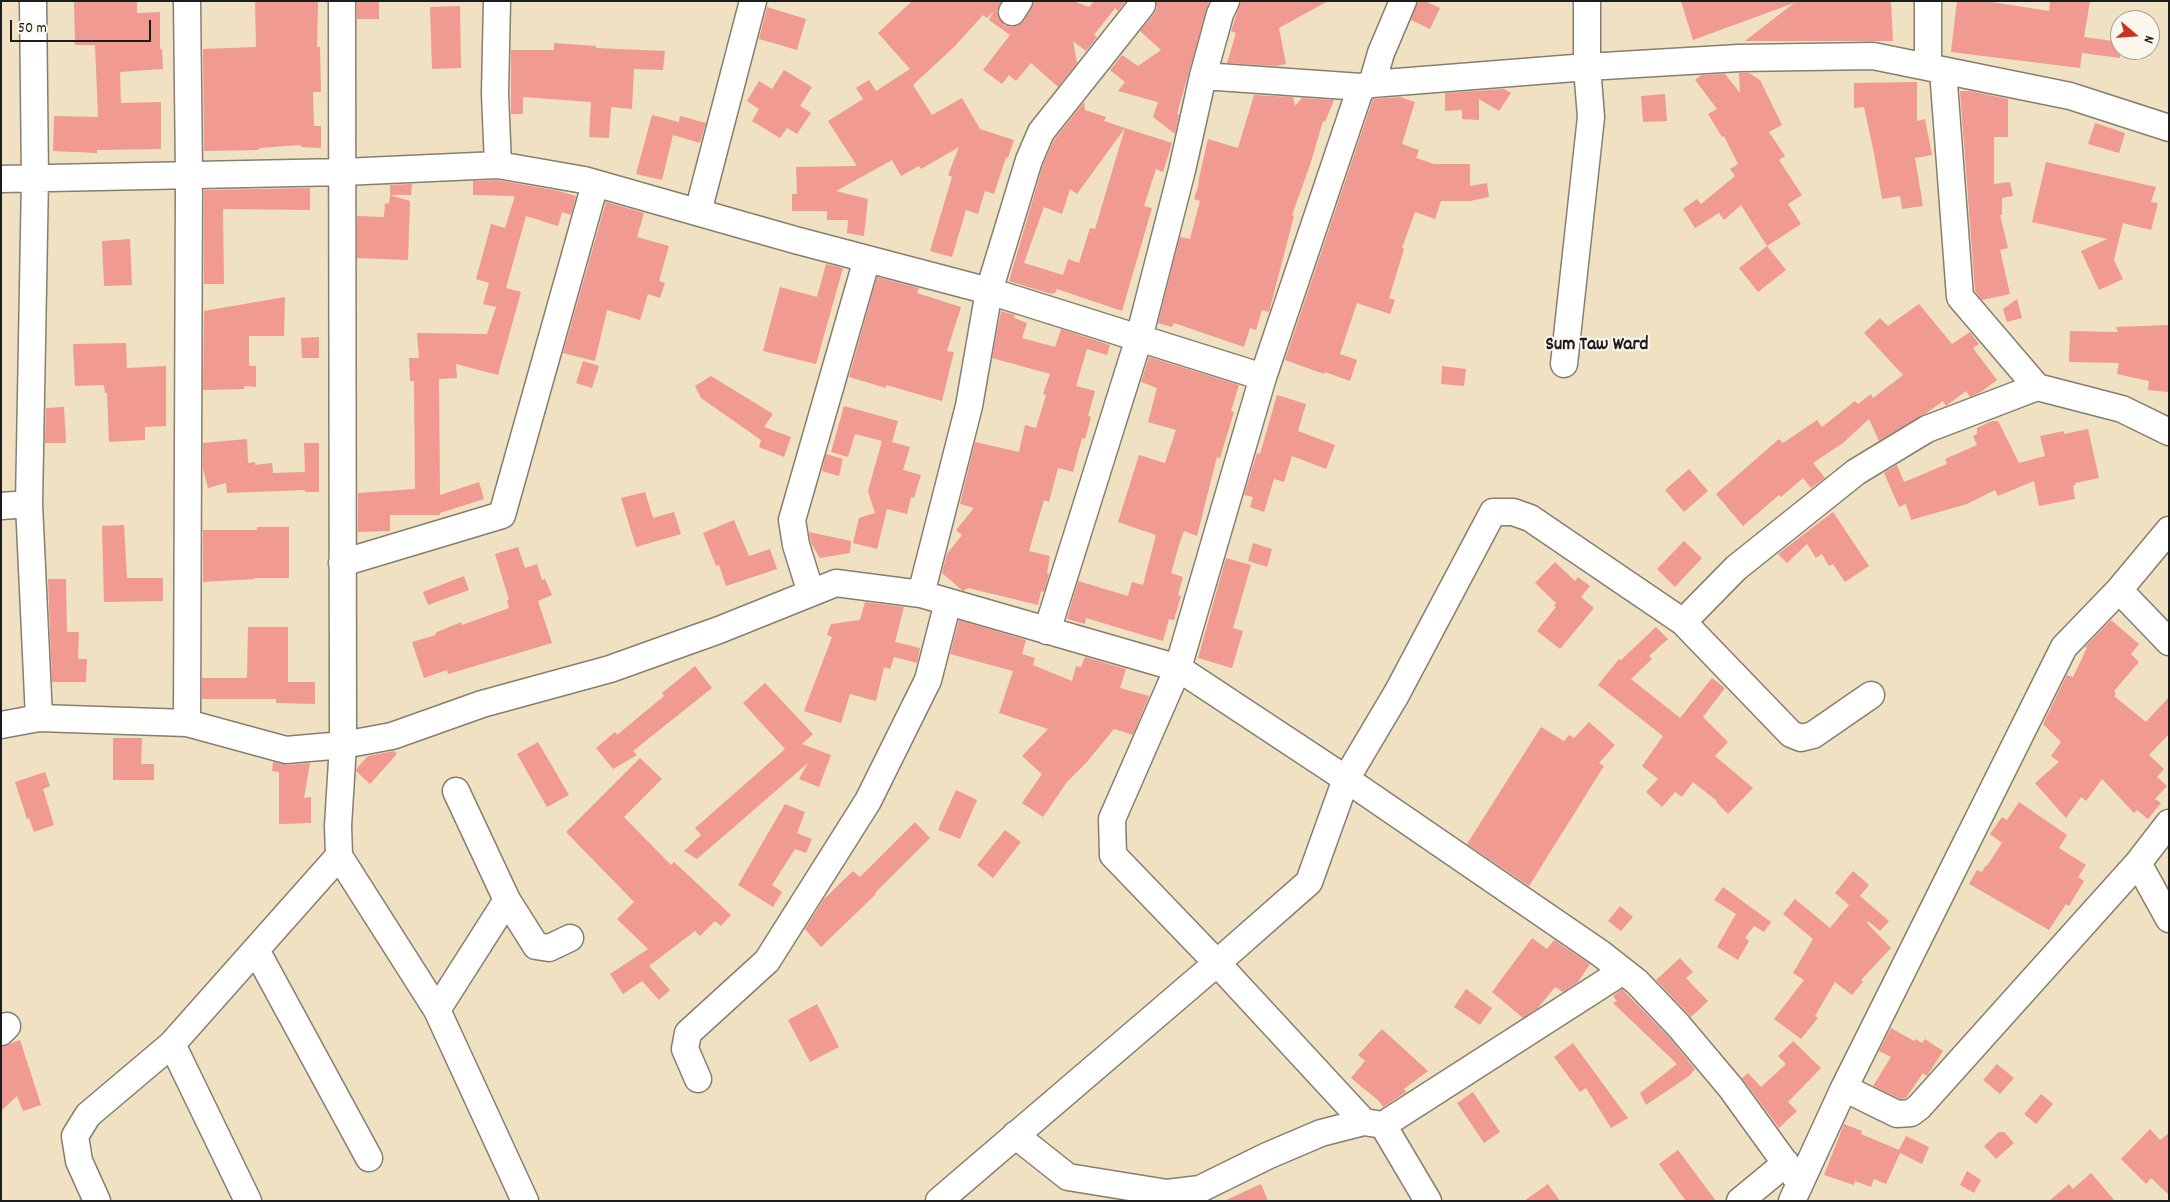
<!DOCTYPE html>
<style>
body{margin:0}
#map{position:relative;width:2170px;height:1202px;overflow:hidden;background:#efe1c2;font-family:Dekko,sans-serif}
canvas{display:block}
.frame{position:absolute;inset:0;border:2px solid #1c1c1c;pointer-events:none}
.north{position:absolute;left:2110px;top:10px;width:50px;height:50px;box-sizing:border-box;background:#fbf7ec;border:1px solid #a29f99;border-radius:50%;rotate:108deg;font-size:14px;font-weight:700;line-height:20px;text-align:center;color:#1c1c1c}
.north::after{content:'';display:block;margin:auto;width:18px;height:22px;background:#c8321e;clip-path:polygon(50% 0,100% 100%,50% 72%,0 100%)}
.scale{position:absolute;left:10px;top:20px;width:141px;height:22px;box-sizing:border-box;border:2px solid #1c1c1c;border-top:0;padding-left:6px;font-size:15px;line-height:18px;white-space:nowrap;color:#1c1c1c;-webkit-text-stroke:4px #fbf7ec;paint-order:stroke}
</style>
<div id="map">
<canvas width="2170" height="1202"></canvas>
<div class="frame"></div>
<div class="north">N</div>
<div class="scale">50 m</div>
</div>
<script>
const g = document.querySelector('canvas').getContext('2d');
g.lineJoin = 'round';
function fillPath(path, color) {
  g.fillStyle = color;
  g.fill(path, 'evenodd');
}
function poly(rows) {
  const path = new Path2D();
  for (const r of rows) {
    path.moveTo(r[0], r[1]);
    for (let i = 2; i < r.length; i += 2) path.lineTo(r[i], r[i + 1]);
  }
  return path;
}
function trace(path, color, width, dash) {
  g.strokeStyle = color;
  g.lineWidth = width;
  g.lineCap = dash ? 'butt' : 'round';
  g.setLineDash(dash || []);
  g.stroke(path);
}
function write(font, color, halo, rows, align = 'center') {
  g.font = font + ' Dekko,sans-serif';
  g.lineWidth = 4;
  g.setLineDash([]);
  g.textBaseline = 'middle';
  g.strokeStyle = halo;
  g.fillStyle = color;
  for (const [text, x, y, turn = 0] of rows) {
    g.save();
    g.translate(x, y);
    g.rotate((+turn || 0) * Math.PI / 180);
    g.textAlign = isNaN(turn) ? turn : align;
    if (halo) g.strokeText(text, 0, 0);
    g.fillText(text, 0, 0);
    g.restore();
  }
}
const building = poly([
 [74,1,137,1,137,13,160,12,160,49,162,49,163,69,120,72,121,103,161,102,161,149,97,150,97,153,53,151,54,116,98,117,95,45,75,45],
 [255,1,318,1,317,47,320,47,321,92,313,92,314,126,321,126,321,148,301,147,301,145,259,148,259,150,204,151,203,49,256,47],
 [357,1,379,1,379,19,357,19],
 [912,1,1001,1,997,11,999,18,1004,25,1012,27,1018,25,1024,20,1034,1,1073,1,1089,7,1094,1,1126,1,1118,11,1115,8,1094,35,1097,37,1086,51,1073,41,1077,63,1058,87,1031,63,1016,81,1009,75,1002,84,983,70,1010,35,989,20,994,11,987,18,983,15,954,47,913,85,932,115,962,98,980,129,1014,140,1008,158,1006,157,994,194,985,191,978,214,966,210,952,257,930,251,952,177,948,175,959,147,921,169,919,166,901,176,892,160,836,191,868,199,864,236,847,233,848,220,827,220,827,211,792,211,792,194,797,194,796,167,857,166,828,121,863,99,856,88,869,80,876,91,910,69,878,33],
 [1156,1,1209,1,1177,114,1179,115,1175,134,1153,117,1158,102,1118,91,1125,82,1110,70,1122,55,1138,66,1161,50,1140,31,1154,14,1157,8],
 [1241,1,1328,1,1279,28,1286,64,1276,66,1227,63,1236,33,1231,31],
 [1418,1,1425,1,1440,8,1430,29,1411,20],
 [1681,1,1794,1,1794,3,1797,1,1891,1,1893,41,1745,41,1794,3,1693,40],
 [1957,1,1985,1,2049,11,2050,1,2090,1,2084,37,2120,42,2120,58,2082,53,2080,68,1951,52],
 [460,6,461,68,432,69,430,7],
 [767,7,806,19,797,50,759,39],
 [554,43,596,46,596,48,665,51,663,70,634,69,632,109,611,107,609,138,589,137,591,102,523,97,523,114,511,114,511,50,554,50],
 [784,70,812,87,800,106,811,113,797,134,787,128,780,138,752,121,759,109,747,101,759,81,772,89],
 [1739,73,1749,73,1760,80,1782,125,1769,132,1785,156,1779,160,1802,195,1788,204,1801,224,1767,246,1741,205,1724,220,1719,213,1695,228,1683,209,1697,199,1701,204,1735,176,1730,169,1738,164,1724,136,1722,137,1708,114,1717,109,1695,80,1701,75,1725,74,1740,93],
 [1917,82,1917,121,1925,119,1932,155,1915,158,1923,206,1902,209,1900,196,1882,199,1874,153,1864,107,1854,108,1854,83],
 [1504,89,1511,93,1499,111,1479,99,1479,120,1462,119,1462,110,1445,111,1445,93],
 [1960,91,1970,91,2008,99,2008,137,1994,137,1994,184,2010,182,2013,196,2002,198,2002,215,2000,215,2008,248,2000,250,2010,294,1982,300,1975,291],
 [1665,94,1667,121,1643,122,1641,96],
 [1254,95,1293,97,1295,106,1302,98,1334,100,1325,122,1323,121,1310,165,1292,215,1294,216,1269,312,1262,310,1256,330,1250,328,1244,347,1174,323,1172,327,1158,323,1180,237,1190,239,1200,201,1194,199,1199,183,1198,183,1208,139,1238,148],
 [1400,97,1415,102,1402,144,1419,150,1416,158,1434,164,1470,164,1470,186,1487,183,1489,197,1470,201,1441,201,1435,219,1415,212,1402,248,1404,249,1389,298,1395,300,1390,314,1357,303,1340,354,1357,360,1350,381,1325,372,1324,374,1285,360,1373,99],
 [1084,102,1085,110,1106,117,1104,121,1125,128,1077,194,1070,189,1062,214,1044,207,1024,263,1063,275,1068,259,1079,263,1090,228,1095,229,1125,128,1172,143,1163,172,1156,169,1144,206,1152,208,1122,311,1057,289,1055,293,1051,294,1009,281,1043,165,1054,140],
 [652,115,679,122,680,116,706,123,700,143,673,135,662,180,636,174],
 [2095,123,2125,133,2119,153,2088,144],
 [2046,162,2156,187,2151,202,2158,203,2151,230,2123,223,2114,260,2123,279,2099,290,2081,251,2107,239,2032,222],
 [497,180,559,191,576,196,571,215,562,212,558,226,526,216,506,288,521,292,498,375,456,364,457,378,439,379,440,495,479,482,484,499,440,513,440,515,390,515,390,531,358,532,358,493,415,489,414,381,410,381,409,358,419,358,417,333,487,334,496,307,483,304,489,283,476,279,491,224,505,228,515,196,473,195,473,181],
 [412,184,411,195,390,195,390,185],
 [310,188,310,210,223,209,224,284,204,284,204,190],
 [390,195,410,201,408,260,357,258,357,216,384,217,385,203,389,204],
 [606,202,644,213,637,237,669,246,659,281,665,283,660,298,648,294,640,320,607,310,595,361,563,353],
 [130,239,132,285,104,286,102,241],
 [1767,246,1786,270,1758,292,1739,268],
 [826,264,843,268,816,364,763,351,780,287,817,297],
 [877,277,919,288,917,293,961,307,947,351,954,352,942,401,886,385,886,388,849,377],
 [285,297,284,336,249,336,249,366,256,366,256,387,244,386,244,389,203,390,204,311],
 [2017,299,2022,318,2007,322,2003,309],
 [1919,304,1952,344,1970,332,1979,344,1973,348,1997,380,1981,392,1970,397,1966,391,1946,406,1943,401,1925,414,1879,441,1869,419,1843,443,1813,463,1825,478,1811,488,1803,478,1781,497,1779,495,1743,526,1716,494,1779,439,1783,443,1817,420,1822,427,1855,401,1858,404,1871,394,1873,398,1903,375,1864,333,1880,318,1888,326],
 [1001,311,1015,315,1014,318,1027,323,1022,338,1055,347,1061,329,1110,345,1107,355,1087,349,1076,386,1095,391,1088,416,1091,417,1085,439,1082,438,1073,472,1058,468,1049,502,1044,500,1029,551,1050,556,1047,573,1049,574,1044,592,1041,591,1038,605,968,588,963,591,942,573,947,554,962,535,956,530,974,508,960,504,975,442,1019,452,1025,425,1036,428,1046,395,1043,394,1050,374,992,358],
 [2169,325,2169,392,2148,390,2149,381,2117,374,2119,363,2069,362,2070,331,2118,332,2116,327],
 [319,337,319,358,302,358,301,338],
 [126,343,127,368,166,366,166,426,145,427,145,440,109,442,107,393,105,393,104,385,75,386,73,344],
 [1149,357,1239,385,1231,411,1234,412,1220,458,1217,457,1197,536,1184,531,1180,542,1171,573,1183,577,1178,595,1181,596,1174,620,1169,619,1163,641,1086,618,1085,624,1067,619,1078,581,1128,596,1132,582,1143,585,1156,535,1118,522,1139,455,1165,463,1176,430,1148,422,1157,388,1141,382],
 [583,361,599,366,592,388,576,383],
 [1442,366,1466,369,1464,386,1441,384],
 [711,376,773,414,764,427,791,437,784,457,759,447,761,440,701,398,695,386],
 [1277,395,1306,404,1298,431,1335,445,1326,469,1292,456,1284,482,1274,479,1264,512,1250,507,1253,497,1244,495,1257,453,1260,454],
 [844,406,898,421,892,442,910,447,903,470,921,475,914,498,911,497,907,514,887,509,877,549,853,543,859,518,875,513,868,491,882,441,855,434,848,457,831,452],
 [64,407,66,443,45,443,46,408],
 [1992,421,1998,421,2019,463,2045,456,2040,436,2064,431,2064,434,2088,429,2099,478,2075,483,2075,485,2073,486,2075,499,2039,506,2034,481,1998,496,1995,490,1967,504,1911,520,1906,504,1899,507,1884,473,1897,465,1904,482,1947,464,1945,459,1977,445,1973,436,1977,434,1977,428],
 [247,439,248,463,255,462,255,465,272,463,273,473,305,472,304,443,319,443,319,492,305,492,305,490,227,493,226,483,208,488,203,469,203,443],
 [826,454,843,459,839,476,822,471],
 [1689,469,1708,491,1684,512,1665,490],
 [645,492,653,518,674,512,681,534,636,547,621,498],
 [1833,512,1869,566,1845,582,1833,564,1829,566,1822,554,1816,558,1807,544,1787,563,1778,554],
 [734,520,749,556,770,549,777,569,726,586,719,565,716,566,703,533],
 [124,525,127,578,163,578,163,601,104,602,102,526],
 [257,527,289,527,289,578,255,578,255,579,203,582,203,530,257,530],
 [809,532,851,541,850,553,820,558,811,543],
 [1684,541,1702,558,1675,587,1657,569],
 [1253,543,1272,549,1267,567,1248,561],
 [518,547,525,568,537,564,542,580,545,579,552,595,538,601,552,643,448,674,447,670,424,678,412,642,436,635,435,633,461,622,462,625,509,608,507,600,509,600,495,554],
 [1226,558,1251,565,1233,628,1243,631,1232,668,1198,658],
 [1555,562,1575,581,1578,577,1590,586,1581,597,1594,608,1560,649,1537,631,1556,607,1554,606,1556,603,1535,583],
 [464,576,469,590,428,605,423,592],
 [48,579,66,579,67,632,79,632,78,659,87,659,86,682,52,682],
 [865,602,904,607,895,642,920,648,917,663,894,657,890,669,884,667,876,701,850,694,841,723,804,711,832,637,827,635,831,624,860,620],
 [959,620,1026,640,1022,654,1035,658,1033,665,1072,681,1076,666,1081,667,1085,657,1126,669,1120,688,1149,696,1133,735,1114,729,1086,763,1067,782,1043,817,1022,803,1042,774,1022,756,1048,729,999,713,1013,671,950,654],
 [2111,620,2139,644,2131,654,2139,662,2114,691,2116,694,2114,696,2146,722,2169,697,2169,734,2149,755,2164,769,2157,777,2167,786,2155,799,2161,803,2148,819,2137,810,2134,813,2102,779,2086,801,2081,797,2066,818,2035,783,2059,762,2051,756,2061,742,2043,724,2067,675,2073,677,2087,648,2085,647],
 [248,627,288,627,288,682,315,682,315,704,276,703,276,699,202,699,202,678,247,678],
 [1656,627,1668,639,1649,656,1652,659,1631,679,1680,718,1712,678,1725,688,1703,717,1728,742,1715,756,1753,788,1728,814,1716,802,1717,801,1693,782,1682,797,1675,792,1662,807,1646,792,1658,779,1642,766,1663,736,1598,685,1619,659,1621,660],
 [695,666,712,688,633,751,637,755,613,769,596,748,615,732,617,735,664,696,662,693],
 [765,683,813,734,802,744,831,755,819,787,799,779,808,763,697,859,684,851,701,835,695,828,785,749,743,703],
 [1589,722,1615,745,1599,763,1604,766,1529,886,1467,844,1541,727,1564,741,1569,735,1574,738],
 [113,738,142,738,141,764,154,764,154,780,113,780],
 [538,742,569,795,547,807,517,754],
 [394,751,397,754,370,784,356,771,357,768,368,756],
 [640,758,662,779,624,817,671,865,674,862,731,915,721,926,715,921,700,936,695,931,649,966,670,990,659,1000,642,981,623,994,610,974,648,949,617,919,634,902,566,832],
 [273,762,287,765,310,763,304,798,311,797,311,823,279,824,279,772,272,771],
 [45,772,50,786,43,789,54,825,34,832,29,818,27,819,15,782],
 [956,790,977,800,960,839,938,830],
 [2019,802,2067,835,2059,848,2086,865,2078,877,2084,881,2069,906,2066,904,2049,930,1969,884,1977,870,1982,872,1986,865,1987,866,2002,843,1990,834,2002,817,2007,820],
 [785,804,805,812,797,833,812,839,806,853,795,849,772,885,782,892,773,907,738,885],
 [915,822,930,838,875,893,876,894,821,947,805,929,824,899,853,871,860,877],
 [1005,830,1021,842,993,878,977,865],
 [1853,871,1869,885,1860,896,1889,921,1880,931,1868,921,1867,923,1891,948,1861,980,1863,982,1852,995,1835,982,1815,1016,1818,1018,1801,1039,1774,1019,1804,980,1793,973,1813,939,1783,914,1795,899,1830,928,1849,905,1835,893],
 [1723,887,1771,922,1764,932,1754,926,1745,938,1749,941,1738,960,1717,947,1736,914,1714,900],
 [1620,906,1633,917,1621,931,1608,921],
 [1532,938,1547,949,1554,940,1590,964,1578,982,1563,992,1555,987,1538,1008,1523,1018,1492,992],
 [1680,958,1693,972,1686,978,1708,1001,1691,1017,1656,980],
 [1466,989,1492,1008,1480,1025,1454,1007],
 [1622,989,1667,1035,1695,1069,1689,1076,1646,1105,1640,1093,1677,1064,1613,1003,1617,1001,1613,996],
 [817,1004,839,1047,810,1062,788,1020],
 [1891,1028,1914,1041,1915,1039,1922,1043,1925,1039,1943,1051,1927,1076,1923,1073,1906,1098,1900,1099,1873,1086,1891,1057,1879,1051],
 [1382,1029,1428,1071,1404,1089,1406,1092,1383,1107,1379,1101,1351,1078,1365,1061,1358,1055],
 [20,1040,41,1105,23,1111,17,1096,1,1111,1,1047],
 [1793,1041,1821,1068,1788,1102,1797,1111,1779,1128,1742,1078,1748,1073,1761,1087,1786,1064,1778,1056],
 [1573,1043,1628,1118,1611,1128,1586,1088,1580,1092,1554,1057],
 [1997,1064,2014,1078,2000,1094,1983,1080],
 [1473,1092,1500,1132,1484,1143,1457,1103],
 [2041,1094,2053,1104,2036,1124,2024,1114],
 [1844,1124,1862,1131,1861,1134,1899,1150,1906,1136,1929,1147,1922,1164,1900,1153,1886,1184,1874,1179,1871,1187,1855,1181,1854,1185,1824,1175],
 [2150,1129,2160,1140,2169,1133,2169,1195,2151,1178,2146,1184,2121,1159],
 [1999,1132,2004,1132,2014,1143,1996,1159,1984,1146],
 [1678,1150,1716,1201,1686,1201,1659,1164],
 [1967,1171,1981,1180,1974,1193,1960,1185],
 [2091,1173,2115,1201,2049,1201,2069,1184,2073,1189],
 [1261,1184,1268,1201,1224,1201],
 [1548,1184,1560,1201,1524,1201]
]);
const minor = poly([
 [33,1,35,178,29,504,39,718],
 [187,1,189,175,187,723],
 [342,1,343,745,338,826,339,856,437,1010,525,1201],
 [497,1,495,94,498,165],
 [1928,1,1928,67],
 [1012,12,1019,1],
 [1943,70,1960,297,2037,387,2122,409,2169,432],
 [1203,76,1361,87],
 [1372,84,1381,53,1403,1],
 [1,179,343,172,498,165,584,180,795,240,989,291,1263,377],
 [698,212,753,1],
 [1564,364,1591,117,1587,67,1587,1],
 [1,506,29,504],
 [342,563,502,515,595,184],
 [2119,590,2169,642],
 [811,593,796,545,792,520,867,259],
 [921,594,969,406,989,291,1029,160,1041,132,1142,5],
 [1683,622,1736,568,1856,472,1927,429,2037,387],
 [1047,631,1139,338,1182,170,1203,76,1220,14,1226,1],
 [1,725,39,718,187,723,286,750,343,745,392,736,482,704,610,669,719,630,836,583,921,594,1178,668,1346,779,1600,953,1637,982,1678,1025,1731,1088,1799,1182],
 [2138,863,2169,919],
 [507,900,536,946,549,948,570,938],
 [256,950,369,1158],
 [437,1010,507,900,456,791],
 [1,1032,7,1026],
 [172,1044,248,1201],
 [698,1079,685,1049,688,1033,767,961,868,801,928,680,948,602],
 [1844,1088,1897,1114,1911,1113,1919,1107,2138,863,2169,823],
 [1364,1122,1217,963,1113,855,1112,819,1178,668,1263,377,1361,87,1372,84,1587,67,1739,58,1873,56,2070,96,2169,128],
 [1383,1125,1428,1201],
 [1015,1135,1068,1177,1167,1193,1200,1189,1267,1156,1321,1133,1364,1122,1383,1125,1623,971],
 [97,1201,79,1161,75,1136,88,1115,172,1044,339,856],
 [939,1201,1217,963,1309,882,1346,779,1397,693,1493,512,1513,512,1530,518,1683,622,1791,734,1801,738,1813,735,1871,695],
 [1740,1201,1786,1163],
 [1792,1201,1844,1088,2064,647,2119,590,2169,530]
]);
const quarterNames = [
 ["Sum Taw Ward",1597,346]
];
fillPath(building, '#f09a92');
trace(minor, '#867e6f', 29);
trace(minor, '#fff', 26);
write('bold 19px', '#1c1c1c', '#fbf7ec', quarterNames);
</script>
